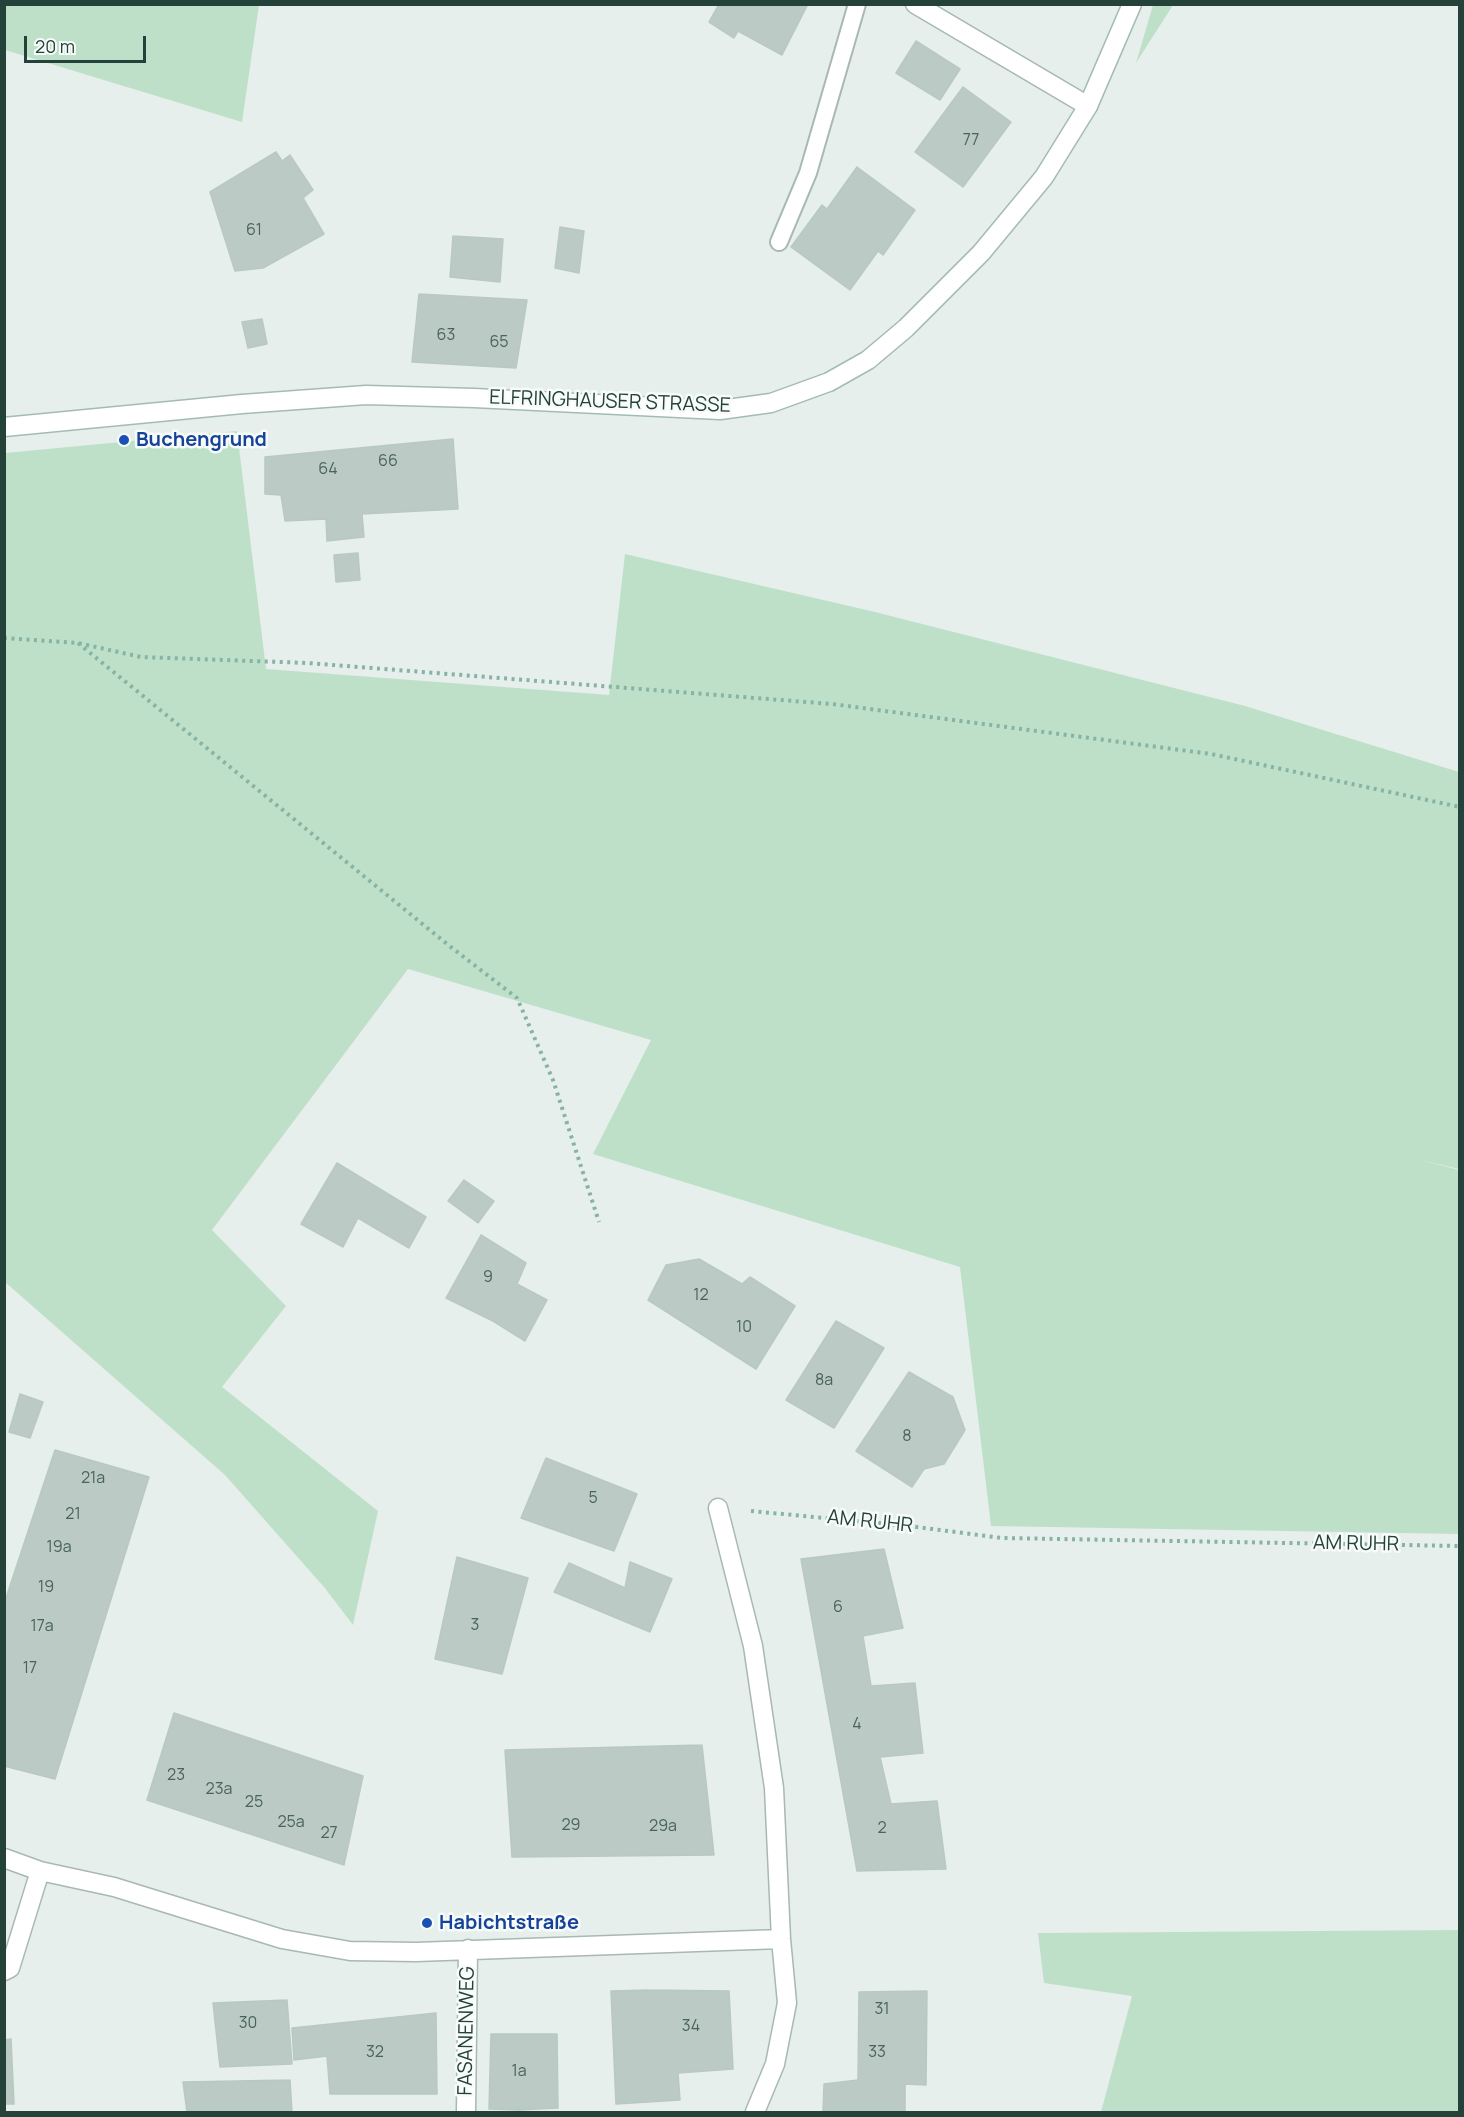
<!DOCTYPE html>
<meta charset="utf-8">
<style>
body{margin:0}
#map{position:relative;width:1464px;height:2117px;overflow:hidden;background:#e6efeb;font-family:Manrope,sans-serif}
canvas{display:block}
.frame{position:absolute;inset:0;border:6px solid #24423a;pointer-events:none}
.scale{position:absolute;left:24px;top:36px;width:122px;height:27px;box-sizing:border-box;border:3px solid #24423a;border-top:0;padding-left:8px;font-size:18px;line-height:21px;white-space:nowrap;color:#24423a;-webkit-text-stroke:4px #f7fbf9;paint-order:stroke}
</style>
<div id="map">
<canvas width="1464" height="2117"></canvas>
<div class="frame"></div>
<div class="scale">20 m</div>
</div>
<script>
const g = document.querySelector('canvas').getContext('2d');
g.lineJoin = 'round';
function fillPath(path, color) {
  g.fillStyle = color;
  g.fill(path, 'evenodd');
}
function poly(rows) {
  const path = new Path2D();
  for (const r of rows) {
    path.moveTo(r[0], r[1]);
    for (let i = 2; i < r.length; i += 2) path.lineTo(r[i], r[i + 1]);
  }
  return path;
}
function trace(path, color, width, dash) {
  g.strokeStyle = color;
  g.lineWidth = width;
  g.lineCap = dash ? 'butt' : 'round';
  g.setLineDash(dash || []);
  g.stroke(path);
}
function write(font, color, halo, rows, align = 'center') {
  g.font = font + ' Manrope,sans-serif';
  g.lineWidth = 5;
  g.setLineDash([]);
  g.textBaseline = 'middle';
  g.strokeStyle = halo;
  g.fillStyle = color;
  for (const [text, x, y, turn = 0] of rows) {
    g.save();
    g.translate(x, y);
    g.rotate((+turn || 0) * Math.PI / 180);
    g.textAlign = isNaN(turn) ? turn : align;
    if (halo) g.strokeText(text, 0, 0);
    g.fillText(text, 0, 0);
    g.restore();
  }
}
const green = poly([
 [4,5,259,5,242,122,5,50],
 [1153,5,1173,5,1136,63],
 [237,431,266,669,609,695,625,554,875,612,1245,706,1459,772,1459,1169,1421,1160,1459,1170,1459,1534,991,1526,960,1267,593,1154,651,1040,408,969,212,1230,286,1306,222,1387,378,1511,353,1625,324,1587,225,1475,5,1282,5,453],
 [1459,1930,1459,2112,1101,2112,1132,1996,1044,1983,1038,1933]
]);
const building = poly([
 [719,4,808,4,782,55,738,31,734,38,709,22,719,4],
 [916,41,960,69,940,100,896,73,916,41],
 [963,87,1011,122,963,187,915,152,963,87],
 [276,152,282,161,290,155,313,190,303,198,324,234,263,268,235,271,210,192,276,152],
 [857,167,915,210,883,255,878,251,850,290,791,247,822,205,827,209,857,167],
 [560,227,584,231,579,273,555,268,560,227],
 [453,236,503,239,500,282,450,277,453,236],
 [419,294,527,300,516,368,412,362,419,294],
 [262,319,267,344,248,348,242,322,262,319],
 [453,439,458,509,362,514,364,537,327,541,326,519,285,521,281,495,265,494,265,457,453,439],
 [358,553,360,580,336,582,334,555,358,553],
 [337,1163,426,1217,409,1248,358,1218,343,1247,301,1224,337,1163],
 [464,1180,494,1201,478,1223,448,1201,464,1180],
 [481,1235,526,1263,517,1284,547,1300,525,1341,493,1321,446,1298,481,1235],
 [699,1259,742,1284,750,1277,795,1306,756,1369,648,1300,666,1265,699,1259],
 [836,1321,884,1348,834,1428,786,1400,836,1321],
 [909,1372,953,1397,965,1430,944,1464,924,1469,912,1487,856,1451,909,1372],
 [20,1394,43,1402,30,1438,9,1432,20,1394],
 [55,1450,149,1477,55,1779,4,1766,4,1604,55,1450],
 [546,1458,637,1494,614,1551,521,1518,546,1458],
 [884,1549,903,1628,863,1636,871,1686,915,1683,923,1753,880,1757,891,1804,937,1801,946,1869,857,1871,801,1559,884,1549],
 [457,1557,528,1578,502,1674,435,1659,457,1557],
 [630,1562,672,1579,650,1632,554,1592,569,1563,625,1588,630,1562],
 [174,1713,363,1776,344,1865,147,1800,174,1713],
 [702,1745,714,1855,512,1857,505,1750,702,1745],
 [649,1990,729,1991,733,2069,678,2073,680,2100,616,2104,611,1991,649,1990],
 [927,1991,926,2085,905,2084,905,2112,823,2112,824,2084,858,2080,859,1992,927,1991],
 [287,2000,292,2064,220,2067,213,2003,287,2000],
 [436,2013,437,2094,330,2094,327,2056,294,2060,292,2028,436,2013],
 [491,2034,557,2034,558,2108,519,2110,489,2109,491,2034],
 [11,2039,14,2104,4,2104,4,2040,11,2039],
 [290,2080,292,2112,187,2112,183,2082,290,2080]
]);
const path = poly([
 [4,638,78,643,141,657,308,663,832,704,1211,754,1460,807],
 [78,643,447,944,517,998,553,1080,599,1222],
 [751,1511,909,1526,1002,1538,1460,1546]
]);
const lane = poly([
 [779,242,808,173,857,4]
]);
const street = poly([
 [915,4,1088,106],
 [718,1508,753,1646,774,1788,781,1939,787,2003,775,2064,755,2112],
 [4,1858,40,1871,114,1887,282,1939,350,1951,416,1952,781,1939],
 [4,1971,10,1968,40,1871],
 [466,2112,468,1949]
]);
const secondary = poly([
 [4,427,242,404,366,395,474,398,720,410,771,403,829,382,868,360,906,328,981,253,1044,177,1088,106,1132,4]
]);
const markers = [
 [124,440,6,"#1a4fb4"],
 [427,1923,6,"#1a4fb4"]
];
const numberNames = [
 ["77",971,141],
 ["61",254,231],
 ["63",446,336],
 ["65",499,343],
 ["66",388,462],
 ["64",328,470],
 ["9",488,1278],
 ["12",701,1296],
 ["10",744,1328],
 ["8a",824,1381],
 ["8",907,1437],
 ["21a",93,1479],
 ["5",593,1499],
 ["21",73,1515],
 ["19a",59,1548],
 ["19",46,1588],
 ["6",838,1608],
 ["3",475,1626],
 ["17a",42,1627],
 ["17",30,1669],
 ["4",857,1725],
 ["23",176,1776],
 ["23a",219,1790],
 ["25",254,1803],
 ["25a",291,1823],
 ["29",571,1826],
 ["29a",663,1827],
 ["2",882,1829],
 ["27",329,1834],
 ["31",882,2010],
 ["30",248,2024],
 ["34",691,2027],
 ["32",375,2053],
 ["33",877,2053],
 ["1a",519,2072]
];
const streetNames = [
 ["ELFRINGHAUSER STRASSE",610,402,2],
 ["AM RUHR",870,1522,6],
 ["AM RUHR",1356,1544,1],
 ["FASANENWEG",467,2031,-89]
];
const transitNames = [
 ["Buchengrund",136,440],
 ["Habichtstraße",439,1923]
];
fillPath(green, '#bfe0c8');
fillPath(building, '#bbcac4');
trace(building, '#b8c9c2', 1.5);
trace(lane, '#a8b8b2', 20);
trace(street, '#a8b8b2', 21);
trace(secondary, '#a4bbb3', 21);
trace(path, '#86b3a5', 4, [3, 4.5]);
trace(lane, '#fff', 16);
trace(street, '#fff', 18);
trace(secondary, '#fff', 18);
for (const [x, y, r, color] of markers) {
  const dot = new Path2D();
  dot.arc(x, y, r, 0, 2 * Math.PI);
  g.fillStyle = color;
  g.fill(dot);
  trace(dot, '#f7fbf9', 2);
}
write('16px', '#4a645c', null, numberNames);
write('20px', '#24423a', '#f7fbf9', streetNames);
write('bold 20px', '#164399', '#f7fbf9', transitNames, 'left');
</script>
